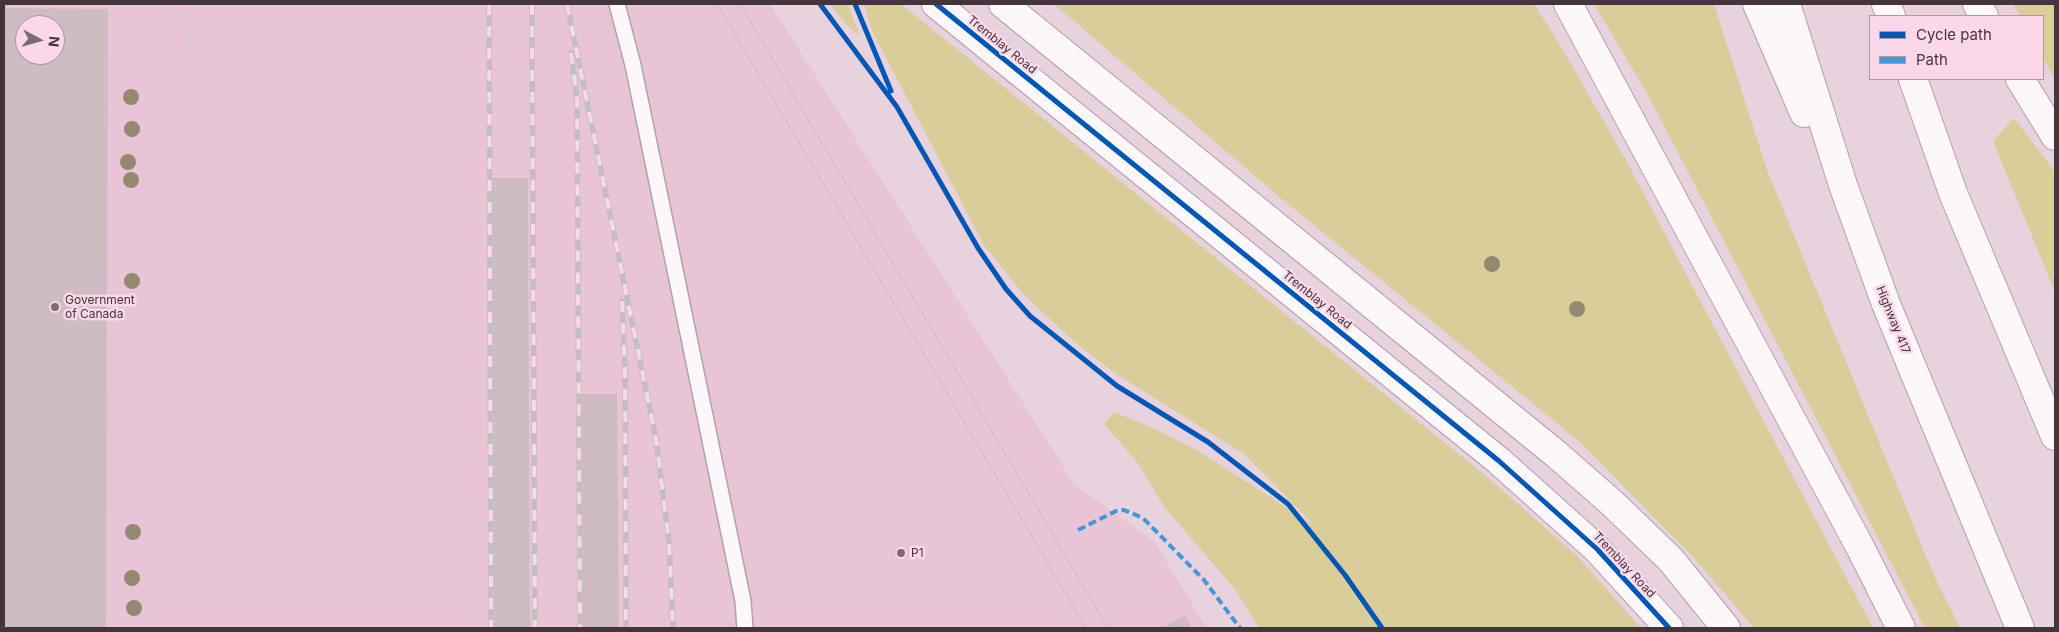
<!DOCTYPE html>
<style>
body{margin:0}
#map{position:relative;width:2059px;height:632px;overflow:hidden;background:#e8d2dd;font-family:Inter,sans-serif}
canvas{display:block}
.frame{position:absolute;inset:0;border:5px solid #44343c;pointer-events:none}
.legend{position:absolute;left:1869px;top:15px;width:175px;height:65px;box-sizing:border-box;background:#fad8e9;border:1px solid #b196a4;margin:0;padding:6px 9px;list-style:none;font-size:15px;color:#44343c}
.legend li{display:flex;align-items:center;gap:10px;height:25px}
.legend b{width:25px;border:1px solid #b196a4}
.north{position:absolute;left:15px;top:15px;width:50px;height:50px;box-sizing:border-box;background:#fad8e9;border:1px solid #b196a4;border-radius:50%;rotate:96deg;font-size:14px;font-weight:700;line-height:20px;text-align:center;color:#44343c}
.north::after{content:'';display:block;margin:auto;width:18px;height:22px;background:#7d6b74;clip-path:polygon(50% 0,100% 100%,50% 72%,0 100%)}
</style>
<div id="map">
<canvas width="2059" height="632"></canvas>
<div class="frame"></div>
<ul class="legend">
<li><b style="height:6px;background:#0057b8"></b>Cycle path</li>
<li><b style="height:6px;background:#4097d9"></b>Path</li>
</ul>
<div class="north">N</div>
</div>
<script>
const g = document.querySelector('canvas').getContext('2d');
g.lineJoin = 'round';
function fillPath(path, color) {
  g.fillStyle = color;
  g.fill(path, 'evenodd');
}
function poly(rows) {
  const path = new Path2D();
  for (const r of rows) {
    path.moveTo(r[0], r[1]);
    for (let i = 2; i < r.length; i += 2) path.lineTo(r[i], r[i + 1]);
  }
  return path;
}
function trace(path, color, width, dash) {
  g.strokeStyle = color;
  g.lineWidth = width;
  g.lineCap = dash ? 'butt' : 'round';
  g.setLineDash(dash || []);
  g.stroke(path);
}
function write(font, color, halo, rows, align = 'center') {
  g.font = font + ' Inter,sans-serif';
  g.lineWidth = 5;
  g.setLineDash([]);
  g.textBaseline = 'middle';
  g.strokeStyle = halo;
  g.fillStyle = color;
  for (const [text, x, y, turn = 0] of rows) {
    g.save();
    g.translate(x, y);
    g.rotate((+turn || 0) * Math.PI / 180);
    g.textAlign = isNaN(turn) ? turn : align;
    if (halo) g.strokeText(text, 0, 0);
    g.fillText(text, 0, 0);
    g.restore();
  }
}
const built = poly([
 [4,4,770,4,1075,485,1154,541,1207,628,4,628],
 [25,25,55,25,55,55,25,55]
]);
const green = poly([
 [830,4,848,4,859,33,858,35,846,24],
 [864,4,901,4,1486,476,1577,556,1641,628,1259,628,1235,589,1165,508,1137,462,1104,424,1114,412,1155,429,1197,450,1314,525,1244,454,1116,374,1077,344,1024,295,984,245,872,31],
 [1054,4,1534,4,1562,48,1628,164,1873,628,1754,628,1692,556,1580,442,1277,195],
 [1594,4,1714,4,1767,170,1935,578,1960,628,1925,628,1648,95],
 [2013,4,2055,4,2055,80,2043,57,2043,16,2020,16],
 [2014,118,2055,172,2055,292,1993,141]
]);
const building = poly([
 [4,8,108,9,106,628,4,628],
 [25,25,55,25,55,55,25,55],
 [492,178,528,178,530,628,494,628],
 [581,394,617,394,619,628,582,628],
 [1185,615,1192,628,1163,628]
]);
const path = poly([
 [157,4,182,16,190,36,190,50],
 [107,377,203,374]
]);
const lane = poly([
 [617,4,633,65,743,601,745,628]
]);
const secondary = poly([
 [936,4,1499,461,1597,549,1669,628],
 [1003,4,1556,454,1612,503,1671,560,1726,628]
]);
const highway = poly([
 [1568,4,1860,547,1901,628],
 [1757,4,1804,113],
 [1786,4,1843,185,1886,304,2020,628],
 [1886,4,1891,16],
 [1977,4,1984,16],
 [1913,79,1953,193,2055,436],
 [2020,79,2055,136]
]);
const tram = poly([
 [717,4,1086,628],
 [740,4,1108,628]
]);
const rail = poly([
 [489,4,491,628],
 [532,4,535,628],
 [567,4,656,439,669,542,673,628],
 [571,53,577,99,580,628],
 [622,301,625,373,626,628]
]);
const quiet = poly([
 [1078,530,1116,511,1124,510,1143,518,1204,580,1240,628]
]);
const cycleway = poly([
 [820,4,897,107,978,248,1006,289,1030,316,1117,386,1208,442,1288,504,1345,575,1382,628],
 [855,4,891,91],
 [936,4,1499,461,1597,549,1669,628]
]);
const trees = [
 [131,97],
 [132,129],
 [128,162],
 [131,180],
 [1492,264],
 [132,281],
 [1577,309],
 [133,532],
 [132,578],
 [134,608]
];
const markers = [
 [55,307,5,"#7d6b74"],
 [901,553,5,"#7d6b74"]
];
const streetNames = [
 ["Tremblay Road",1002,45,39],
 ["Tremblay Road",1317,300,39],
 ["Highway 417",1893,320,68],
 ["Tremblay Road",1624,565,47]
];
const poiNames = [
 ["Government",65,300],
 ["of Canada",65,314],
 ["P1",911,553]
];
fillPath(built, '#e9c4d7');
fillPath(green, '#d9cd9a');
fillPath(building, '#cebcc2');
trace(lane, '#b2a1aa', 18);
trace(secondary, '#b2a1aa', 30);
trace(highway, '#b2a1aa', 30);
trace(path, '#d4cfd2', 3, [2.5, 2.5]);
trace(lane, '#fcf8fa', 15);
trace(secondary, '#fcf8fa', 28);
trace(highway, '#fcf8fa', 28);
trace(tram, '#c3bec0', 1);
trace(rail, '#c3bec0', 5.5);
trace(rail, '#fad8e9', 4, [11]);
trace(quiet, '#4097d9', 4, [8, 4]);
trace(cycleway, '#0057b8', 5);
g.fillStyle = '#948971';
for (const [x, y] of trees) {
  g.beginPath();
  g.arc(x, y, 8, 0, 2 * Math.PI);
  g.fill();
}
for (const [x, y, r, color] of markers) {
  const dot = new Path2D();
  dot.arc(x, y, r, 0, 2 * Math.PI);
  g.fillStyle = color;
  g.fill(dot);
  trace(dot, '#fad8e9', 2);
}
write('12px', '#44343c', '#fad8e9', streetNames);
write('12px', '#44343c', '#fad8e9', poiNames, 'left');
</script>
